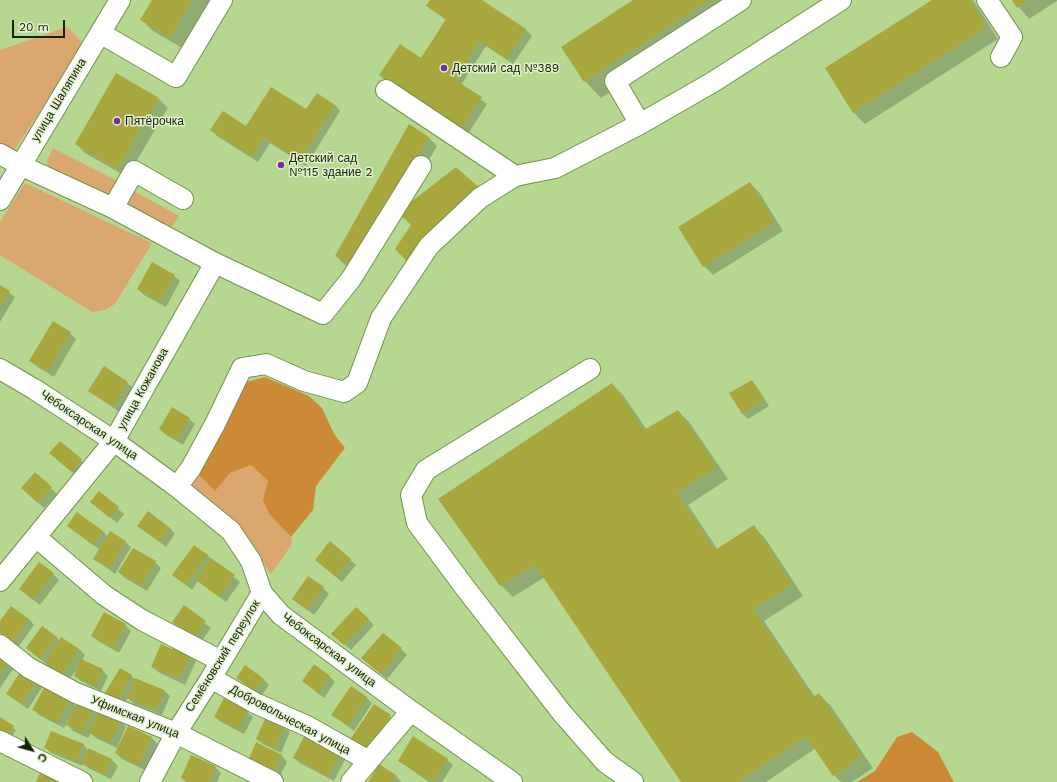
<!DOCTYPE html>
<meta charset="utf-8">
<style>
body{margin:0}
#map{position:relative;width:1057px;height:782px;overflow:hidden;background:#b6d78f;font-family:"Work Sans",sans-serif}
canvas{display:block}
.north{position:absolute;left:12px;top:730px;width:40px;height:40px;-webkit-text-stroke:3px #e0f2ce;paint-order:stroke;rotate:127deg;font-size:11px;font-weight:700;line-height:16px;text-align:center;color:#152105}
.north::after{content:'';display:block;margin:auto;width:14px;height:18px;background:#152105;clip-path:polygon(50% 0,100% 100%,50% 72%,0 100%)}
.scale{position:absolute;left:12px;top:20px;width:53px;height:18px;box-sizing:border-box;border:2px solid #152105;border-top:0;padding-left:5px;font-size:12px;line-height:14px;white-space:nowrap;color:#152105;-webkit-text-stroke:3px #e0f2ce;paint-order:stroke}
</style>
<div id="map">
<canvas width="1057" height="782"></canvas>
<div class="north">С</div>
<div class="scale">20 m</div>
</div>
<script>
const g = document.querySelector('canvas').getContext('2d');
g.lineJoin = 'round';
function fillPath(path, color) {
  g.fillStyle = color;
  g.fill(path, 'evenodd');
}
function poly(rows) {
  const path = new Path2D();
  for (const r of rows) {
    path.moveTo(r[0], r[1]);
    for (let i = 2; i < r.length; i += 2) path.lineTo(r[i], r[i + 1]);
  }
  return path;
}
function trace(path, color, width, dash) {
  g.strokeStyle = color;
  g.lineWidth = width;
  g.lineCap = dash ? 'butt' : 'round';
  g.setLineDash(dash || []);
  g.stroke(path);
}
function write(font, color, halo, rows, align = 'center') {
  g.font = font + ' "Work Sans",sans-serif';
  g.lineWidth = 3;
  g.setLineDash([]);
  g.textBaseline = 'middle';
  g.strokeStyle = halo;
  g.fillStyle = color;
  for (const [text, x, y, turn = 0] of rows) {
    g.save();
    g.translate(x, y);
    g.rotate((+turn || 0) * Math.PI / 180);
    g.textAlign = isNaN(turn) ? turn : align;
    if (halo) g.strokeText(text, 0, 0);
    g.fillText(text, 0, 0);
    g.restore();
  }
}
const green = poly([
 [67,27,84,44,13,152,0,143,0,50],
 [53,148,117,181,111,192,106,194,50,170,47,165,47,161],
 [25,183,152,243,115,304,105,310,92,312,0,255,0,222],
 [132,190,179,216,172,227,166,227,127,204,126,199],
 [251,465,268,481,264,500,269,514,291,537,292,544,271,574,232,519,189,485,199,475,215,490,230,473]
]);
const forest = poly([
 [265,377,309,396,322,408,334,434,345,448,316,486,313,510,291,537,269,514,263,500,268,481,251,465,230,473,215,491,199,475,228,421,246,382],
 [912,732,938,752,954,782,857,782,875,771,897,737]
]);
const shadow = poly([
 [153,0,210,0,182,48,153,31,142,20],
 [431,0,480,0,526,30,532,36,513,64,486,46,461,85,487,104,468,134,386,81,380,75,421,59,446,20,427,6],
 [634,0,751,0,601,98,585,81,562,47],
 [934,0,973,0,998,39,865,124,853,112],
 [1013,0,1057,0,1057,1,1029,19],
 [116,74,159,99,168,108,127,177,85,153,76,144],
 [335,105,340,111,306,166,270,143,258,162,217,136,211,130,247,127,306,110],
 [428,137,437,146,362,274,345,265,336,256],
 [750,183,759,192,783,231,713,275,704,266],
 [174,276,180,281,166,307,144,295,138,289],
 [0,286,15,297,0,322],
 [70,333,76,339,54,377,36,366,31,361],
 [104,368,134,388,119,412,90,391],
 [752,381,757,387,769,406,748,419,742,413],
 [612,384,623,395,647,430,678,411,689,422,728,479,688,505,718,550,753,526,765,538,803,596,764,621,815,697,819,694,831,706,873,768,852,782,841,782,834,775,816,748,766,782,683,782,545,577,513,597,501,585],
 [189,419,195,424,183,445,166,435,160,429],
 [60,442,87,466,78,477,56,459],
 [35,473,57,494,44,508,28,494],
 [99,492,124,514,117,523,91,502],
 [68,526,103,531,108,537,125,542,131,547,115,574,95,559,100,550],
 [138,526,170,528,175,534,166,547],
 [330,543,356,565,342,582,316,560],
 [207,555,240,582,226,602,198,581,192,590,173,575],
 [155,562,161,568,147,591,125,578,119,572],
 [53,574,59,580,40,605,20,589],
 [323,588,329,594,314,615,293,599],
 [184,607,211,628,200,643,173,622],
 [29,619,34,625,19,646,0,633,0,622],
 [368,619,374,625,351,650,339,639],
 [125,625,131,631,119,653,98,641,92,635],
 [383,634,407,655,387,679,369,664],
 [56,637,60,641,62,639,79,649,85,655,82,660,102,670,108,676,101,691,81,681,75,676,79,667,69,679,52,669,27,648],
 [172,650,197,659,185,685,158,672,152,666],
 [0,658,13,669,0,688],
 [120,669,135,679,164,690,170,696,162,715,134,704,128,698,124,705,107,693],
 [22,671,43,686,28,709,7,694],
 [329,676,335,682,324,698,303,681],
 [237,678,263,679,269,685,261,696],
 [367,698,372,703,354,731,333,715],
 [70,700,76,707,93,709,98,715,120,721,126,727,117,748,96,738,91,733,88,738,73,731,68,725,70,721,68,720,64,728,39,715,34,710],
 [374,705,396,722,372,758],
 [247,712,253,717,244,734,221,722,215,717],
 [0,718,16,730,11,738,0,731],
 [129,727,152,738,158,744,145,770,122,759,116,753],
 [284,727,290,732,281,753,263,744,257,739],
 [83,744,88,750,112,760,118,766,111,779,88,768,83,764,83,766,51,753,46,748],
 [257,744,282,756,287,762,279,778,249,760],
 [340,752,346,758,334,781,300,763,294,758],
 [447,760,453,765,442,782,429,782,399,761],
 [215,767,221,773,217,782,186,782,182,778],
 [396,775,401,782,369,782]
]);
const building = poly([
 [152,0,192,0,170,37,140,20],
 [430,0,482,0,526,29,507,59,480,41,455,80,482,97,461,129,379,75,400,44,421,58,446,19,426,6],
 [633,0,709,0,584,82,561,47],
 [932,0,970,0,987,27,853,113,825,68],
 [1012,0,1029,0,1017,8],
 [116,73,159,98,118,169,75,144],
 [271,87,306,109,317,93,335,105,300,161,264,138,252,157,210,130,223,111,246,126],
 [409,124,429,137,353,266,335,256],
 [456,167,482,190,407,261,395,249,411,225,398,212],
 [750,182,775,222,703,267,678,227],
 [152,262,175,275,160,302,137,289],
 [0,285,10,291,0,307],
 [53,321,71,332,48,372,29,361],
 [104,366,128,382,113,407,88,391],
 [752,380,764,400,742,414,729,393],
 [612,383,644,430,678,410,717,467,677,493,715,550,754,525,792,584,753,609,813,697,819,693,862,756,833,776,806,736,738,782,681,782,535,565,500,586,438,499],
 [172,407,190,418,177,440,159,429],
 [60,441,82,459,72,472,49,453],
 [35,472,52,487,38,503,21,488],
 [99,491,119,507,110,518,90,502],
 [148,511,170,528,160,542,137,526],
 [77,512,103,531,93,545,67,526],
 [110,531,126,541,109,569,93,559],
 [330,541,351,559,336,577,315,560],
 [194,545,208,555,186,585,172,575],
 [133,548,156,561,141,586,118,572],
 [211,558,235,575,219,597,196,580],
 [39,562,54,573,33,600,19,589],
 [308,576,324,587,307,610,292,599],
 [184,605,206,621,194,638,172,622],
 [11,606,29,619,13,641,0,632,0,621],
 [356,607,369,619,344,645,331,634],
 [104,612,126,624,113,648,91,636],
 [42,626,57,637,40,659,26,648],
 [383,633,402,648,381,674,361,658],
 [61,637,79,649,63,674,45,663],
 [161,644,172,649,174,644,192,652,179,679,151,667],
 [0,657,7,662,0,674],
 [81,659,103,669,95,686,74,676],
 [314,664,330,676,318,693,302,681],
 [245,665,264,679,255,691,236,678],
 [120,668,132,675,118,700,105,693],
 [22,669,38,680,22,704,6,694],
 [135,678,164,690,156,710,127,698],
 [45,686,70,699,58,723,32,710],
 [351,686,367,697,348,726,331,715],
 [224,698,248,711,238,729,214,717],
 [78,701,94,709,83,733,66,725],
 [374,704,391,715,366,753,349,741],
 [99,711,121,720,111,742,89,733],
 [0,717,14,726,8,736,0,731],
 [266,717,285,726,275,748,256,739],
 [128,726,152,737,139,765,115,753],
 [51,731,84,744,77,761,44,748],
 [306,733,341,751,328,776,293,758],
 [413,736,448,759,433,782,398,761],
 [256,742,282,755,273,773,248,761],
 [88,748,112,759,105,774,81,763],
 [191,755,216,766,209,782,189,782,181,778],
 [379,764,396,775,392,782,368,782],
 [41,770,66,782,36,782]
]);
const minor = poly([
 [987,0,1012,37,1001,57],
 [100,33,176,77,222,0],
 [386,90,515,176],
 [640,124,615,81,741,0],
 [0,154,20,165,113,208],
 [183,199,134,171,113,208,215,263,323,314,351,279,421,166],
 [0,200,120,0],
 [0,369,34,389,114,441,177,487,231,531,251,561,262,593,281,615,411,711,512,782],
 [590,369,426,470,411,495,417,523,463,585,562,713,605,762,633,782],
 [177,487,191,468,215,424,242,368,266,364,304,381,344,392,357,383,381,318,429,246,480,198,515,176,555,168,640,124,713,82,841,0],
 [36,537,104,595,142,620,221,661],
 [0,581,114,441,215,263],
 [0,645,29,668,76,693,176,733,273,782],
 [211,678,255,703,307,726,369,761],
 [0,741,82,782],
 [150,782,176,733,211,678,262,593],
 [351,782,411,711]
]);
const markers = [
 [444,68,4,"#752fa3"],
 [117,121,4,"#752fa3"],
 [281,165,4,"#752fa3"]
];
const poiNames = [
 ["Детский сад №389",452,68],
 ["Пятёрочка",125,121],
 ["Детский сад",289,158],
 ["№115 здание 2",289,172]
];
const streetNames = [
 ["улица Шаляпина",59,100,-59],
 ["улица Кожанова",143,389,-61],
 ["Чебоксарская улица",89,425,34],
 ["Чебоксарская улица",329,650,37],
 ["Семёновский переулок",223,656,-58],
 ["Уфимская улица",135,717,22],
 ["Добровольческая улица",290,720,28]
];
fillPath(green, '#daa86f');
fillPath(forest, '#cd8a36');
fillPath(shadow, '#0003');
fillPath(building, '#a8a73d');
trace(minor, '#73924d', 22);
trace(minor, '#fff', 20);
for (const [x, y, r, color] of markers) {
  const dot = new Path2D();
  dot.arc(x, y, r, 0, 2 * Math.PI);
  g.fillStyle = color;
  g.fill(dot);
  trace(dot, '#e0f2ce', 1.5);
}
write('12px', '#152105', '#e0f2ce', poiNames, 'left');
write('12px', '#152105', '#e0f2ce', streetNames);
</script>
